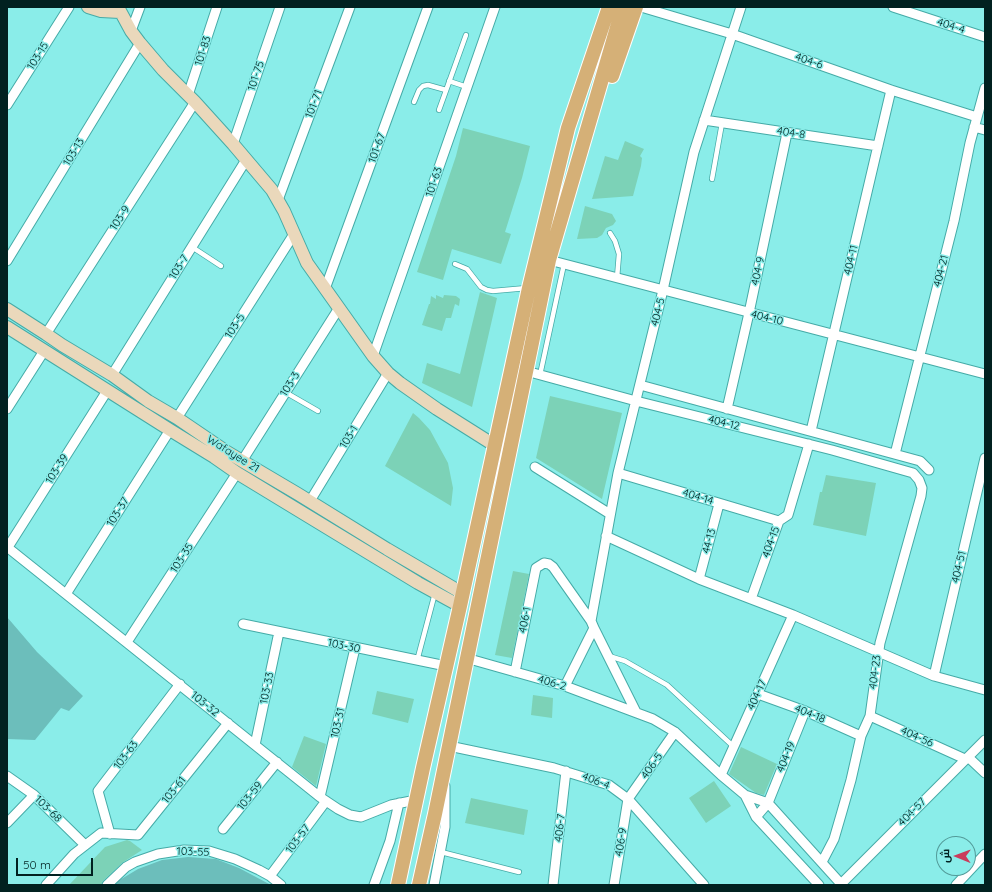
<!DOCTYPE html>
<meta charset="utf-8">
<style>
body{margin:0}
#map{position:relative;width:992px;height:892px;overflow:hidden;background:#8aede9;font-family:Quicksand,Cairo,sans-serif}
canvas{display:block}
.frame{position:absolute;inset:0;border:8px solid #012120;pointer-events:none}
.north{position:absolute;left:936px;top:836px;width:40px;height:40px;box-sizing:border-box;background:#8aede9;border:1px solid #539b99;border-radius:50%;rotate:271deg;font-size:11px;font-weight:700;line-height:16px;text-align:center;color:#012120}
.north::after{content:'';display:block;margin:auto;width:14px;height:18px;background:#ca3b5b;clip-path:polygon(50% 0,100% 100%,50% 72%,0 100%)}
.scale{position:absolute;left:16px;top:858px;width:77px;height:18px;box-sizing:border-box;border:2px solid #012120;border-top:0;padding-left:5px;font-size:12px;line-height:14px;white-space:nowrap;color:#012120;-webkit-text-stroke:3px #8aede9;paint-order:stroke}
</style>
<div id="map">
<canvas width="992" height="892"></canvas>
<div class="frame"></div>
<div class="north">ش</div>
<div class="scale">50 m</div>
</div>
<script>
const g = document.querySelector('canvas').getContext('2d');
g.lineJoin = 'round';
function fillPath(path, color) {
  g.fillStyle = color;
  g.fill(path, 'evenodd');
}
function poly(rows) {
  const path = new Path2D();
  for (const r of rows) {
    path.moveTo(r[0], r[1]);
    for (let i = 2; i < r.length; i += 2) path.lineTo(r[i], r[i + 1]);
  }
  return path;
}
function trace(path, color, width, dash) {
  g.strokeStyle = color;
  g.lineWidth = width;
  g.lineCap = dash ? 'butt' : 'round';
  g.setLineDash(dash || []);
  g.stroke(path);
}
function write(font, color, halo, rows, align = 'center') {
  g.font = font + ' Quicksand,sans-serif';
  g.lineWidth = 3;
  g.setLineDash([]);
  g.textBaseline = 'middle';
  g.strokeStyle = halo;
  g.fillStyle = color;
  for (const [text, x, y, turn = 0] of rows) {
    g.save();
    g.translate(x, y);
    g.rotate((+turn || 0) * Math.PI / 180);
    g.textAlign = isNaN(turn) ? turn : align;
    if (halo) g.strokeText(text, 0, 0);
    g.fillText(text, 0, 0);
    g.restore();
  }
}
const green = poly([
 [7,617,37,652,83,696,69,711,61,708,35,740,7,739],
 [188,857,216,859,239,868,271,885,114,885,118,881,138,869,162,860]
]);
const building = poly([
 [463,128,530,146,522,178,505,232,511,234,501,264,452,249,443,280,417,272,456,156],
 [625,141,644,149,640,156,642,158,641,166,633,196,592,199,605,156,618,160],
 [585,206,612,214,616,221,613,225,606,228,602,235,597,238,577,239],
 [480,292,497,298,472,407,422,383,427,363,460,374],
 [436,295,443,298,444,295,456,296,460,299,459,306,455,304,451,318,446,318,442,331,422,325,429,304,430,304,431,296,436,299],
 [550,396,622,413,602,499,536,458],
 [413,413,419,418,430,430,448,463,453,488,451,506,385,466],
 [826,475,876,483,866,536,813,525,820,492,822,492],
 [513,571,529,574,512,658,495,655],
 [377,691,414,699,408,723,372,714],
 [533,695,553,698,552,718,531,715],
 [304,736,326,744,316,786,292,767],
 [741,747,777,764,764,795,756,793,729,774],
 [714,781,731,806,706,823,689,798],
 [471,798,528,810,524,835,465,823],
 [127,840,130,841,142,850,122,863,103,881,101,885,69,885,105,847]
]);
const lane = poly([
 [449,81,467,87],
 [414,102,419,90,423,86,428,85,446,90],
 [439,110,466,35],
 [712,179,722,123],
 [610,233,615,241,619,254,617,278],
 [192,247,221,266],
 [455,264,467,269,481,287,487,290,493,291,527,288],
 [540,375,564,264],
 [285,392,318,411],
 [609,656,625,661,667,685,734,747],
 [417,661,435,593],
 [441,852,519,872]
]);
const street = poly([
 [641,7,732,34,891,90,977,117],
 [893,7,985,37],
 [131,31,140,7],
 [188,95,217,7],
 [7,105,69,7],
 [704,120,878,146],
 [974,127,985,130],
 [233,144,280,7],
 [278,200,350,7],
 [549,260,985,374],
 [7,261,140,43],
 [325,289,428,7],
 [46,334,195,102],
 [373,356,495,7],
 [526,371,636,401,832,450,913,473,919,480,922,488,921,496,880,643,870,716,861,736,851,780,841,815,834,839,822,862],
 [112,375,246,160],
 [640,385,920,461,929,470],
 [7,409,44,351],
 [727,409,749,313,787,133],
 [177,418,294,234],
 [811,431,891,90],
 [895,454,954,221,970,143,985,88],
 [242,461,339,308],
 [535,467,610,514],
 [618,473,779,521],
 [310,501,388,373],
 [606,536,699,579,793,615,934,676,985,690],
 [7,547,320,797,338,809,350,815,361,817,391,805,416,800],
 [8,547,107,391],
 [699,579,719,504],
 [66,594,170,430],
 [751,599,779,521,788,515,809,444],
 [591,621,618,473,663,290,694,152,741,7],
 [243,624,446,666],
 [594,628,636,712],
 [127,642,237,473],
 [466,658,565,686,653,719,675,732,721,775,745,795,768,803,842,885],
 [515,672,536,568,544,563,549,564,553,567,591,621,594,628,565,686],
 [934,676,985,458],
 [758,694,805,711,861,736],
 [870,716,965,759],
 [255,745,279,632],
 [449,746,554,768,609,785,628,799,704,885],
 [968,757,985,773],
 [721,775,793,615],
 [7,776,34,795,85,845],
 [745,795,756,817,819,885],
 [320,797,355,648],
 [756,817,768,803,805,711],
 [7,823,34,795],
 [223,829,277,762],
 [110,834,98,791,180,684],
 [270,876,326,801],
 [46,885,74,854,101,833,138,835,228,723],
 [107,885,126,867,135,862,158,854,184,850,209,851,235,859,259,870,270,876,281,885],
 [374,885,390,841,399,803],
 [434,885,445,827,445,786],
 [553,885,566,771],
 [614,885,628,799,675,732],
 [840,885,985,740],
 [956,885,985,854]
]);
const secondary = poly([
 [88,7,101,11,120,12],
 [118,7,131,31,140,43,163,70,195,102,233,144,272,190,284,211,307,263,373,356,388,373,400,383,437,409,494,445],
 [7,309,46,334,62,345,112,375,148,401,177,418,227,452,298,494,387,549,462,593],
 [7,327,170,430,214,457,237,473,418,583,460,606]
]);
const primary = poly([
 [612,76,636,7],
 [398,885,423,768,460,606,529,288,568,128,609,7],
 [419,885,435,814,549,260,623,7]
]);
const streetNames = [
 ["404-4",951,26,18],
 ["101-83",203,51,-72],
 ["103-15",38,56,-58],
 ["404-6",809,61,19],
 ["101-75",256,76,-71],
 ["101-71",314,104,-69],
 ["404-8",791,133,9],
 ["101-67",377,148,-70],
 ["103-13",74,152,-59],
 ["101-63",434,182,-71],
 ["103-9",120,218,-57],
 ["404-11",851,260,-77],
 ["103-7",179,267,-58],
 ["404-9",758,271,-78],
 ["404-21",941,271,-76],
 ["404-5",658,312,-76],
 ["404-10",767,318,14],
 ["103-5",235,326,-57],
 ["103-3",290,384,-58],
 ["404-12",724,423,14],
 ["103-1",349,437,-59],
 ["Wafayee 21",233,454,32],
 ["103-39",57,469,-58],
 ["404-14",698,497,17],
 ["103-37",118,512,-58],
 ["44-13",709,541,-75],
 ["404-15",771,542,-70],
 ["103-35",182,558,-57],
 ["404-51",959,567,-77],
 ["406-1",525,620,-79],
 ["103-30",344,646,12],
 ["404-23",875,672,-82],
 ["406-2",552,683,17],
 ["103-33",267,688,-78],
 ["404-17",757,695,-66],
 ["103-32",205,704,39],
 ["404-18",810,714,22],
 ["103-31",338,723,-77],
 ["404-56",917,737,24],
 ["103-63",126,755,-53],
 ["404-19",786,757,-68],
 ["406-5",652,766,-55],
 ["406-4",596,781,22],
 ["103-61",174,790,-51],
 ["103-59",250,796,-51],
 ["103-68",48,809,44],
 ["404-57",912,812,-45],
 ["406-7",560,828,-84],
 ["103-57",298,839,-53],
 ["406-9",621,842,-81],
 ["103-55",193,852,2]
];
fillPath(green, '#6cbebb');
fillPath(building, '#7cd2b7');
trace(lane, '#45aba7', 6);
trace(street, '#45aba7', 11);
trace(secondary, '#45aba7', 14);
trace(primary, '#fff', 16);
trace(lane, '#fff', 4.5);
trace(street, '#fff', 9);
trace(secondary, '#ead8bb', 12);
trace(primary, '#d5b077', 14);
write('11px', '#012120', '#8aede9', streetNames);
</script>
